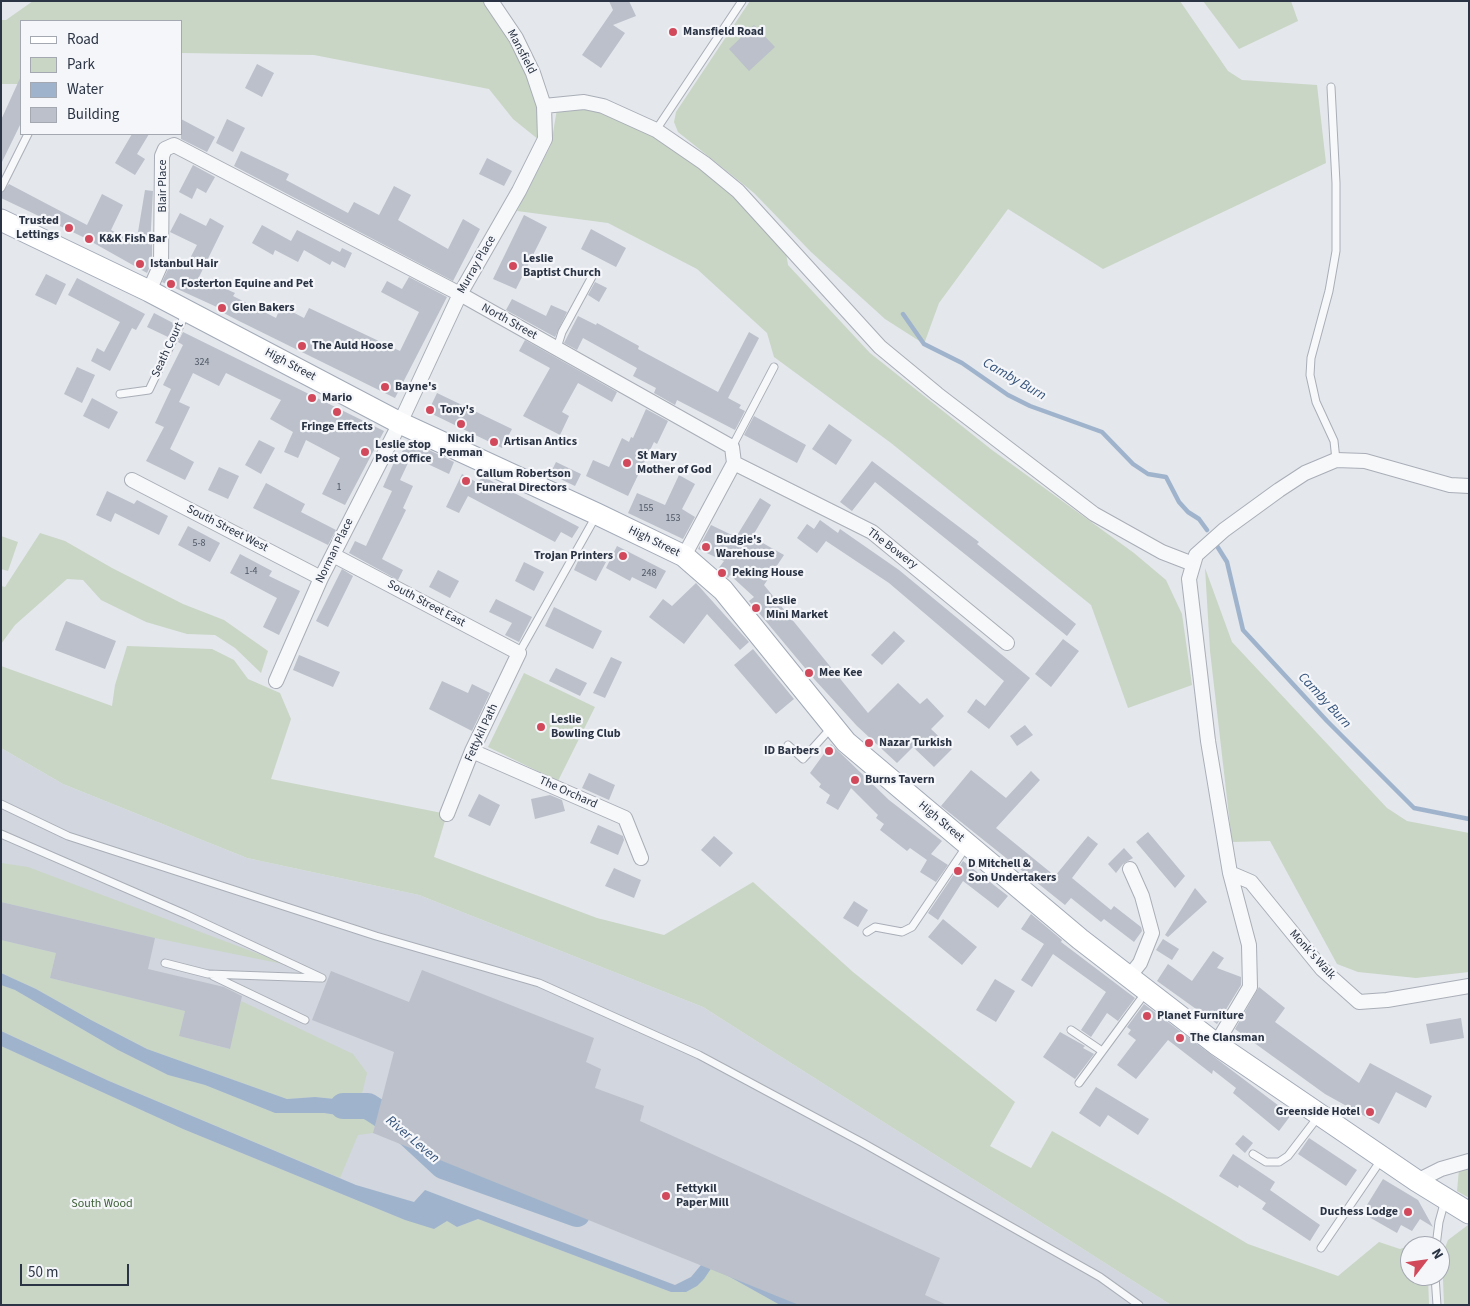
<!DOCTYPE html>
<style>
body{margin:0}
#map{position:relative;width:1470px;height:1306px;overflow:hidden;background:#e4e7ec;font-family:"Source Sans 3",sans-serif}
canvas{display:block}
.frame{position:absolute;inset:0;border:2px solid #2b3445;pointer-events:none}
.legend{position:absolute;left:20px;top:20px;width:162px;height:115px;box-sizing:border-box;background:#f4f6f9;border:1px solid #a4a8b1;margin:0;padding:6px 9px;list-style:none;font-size:15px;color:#2b3445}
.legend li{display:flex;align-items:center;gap:10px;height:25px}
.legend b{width:25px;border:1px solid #a4a8b1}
.north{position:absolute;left:1400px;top:1236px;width:50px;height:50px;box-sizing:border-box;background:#f4f6f9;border:1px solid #a4a8b1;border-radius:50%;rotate:60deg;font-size:14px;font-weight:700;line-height:20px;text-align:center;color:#2b3445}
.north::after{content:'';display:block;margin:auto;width:18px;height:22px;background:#d1495b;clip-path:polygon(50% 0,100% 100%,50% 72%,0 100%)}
.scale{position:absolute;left:20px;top:1264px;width:109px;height:22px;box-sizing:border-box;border:2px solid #2b3445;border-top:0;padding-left:6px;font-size:15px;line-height:18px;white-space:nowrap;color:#2b3445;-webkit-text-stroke:4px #f4f6f9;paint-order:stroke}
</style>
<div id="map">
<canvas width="1470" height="1306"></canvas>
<div class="frame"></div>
<ul class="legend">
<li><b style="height:6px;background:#fff"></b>Road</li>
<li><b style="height:14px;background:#c9d6c5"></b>Park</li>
<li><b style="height:14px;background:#9fb4cc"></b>Water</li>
<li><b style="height:14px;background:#bbc0ca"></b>Building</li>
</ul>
<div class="north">N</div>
<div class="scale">50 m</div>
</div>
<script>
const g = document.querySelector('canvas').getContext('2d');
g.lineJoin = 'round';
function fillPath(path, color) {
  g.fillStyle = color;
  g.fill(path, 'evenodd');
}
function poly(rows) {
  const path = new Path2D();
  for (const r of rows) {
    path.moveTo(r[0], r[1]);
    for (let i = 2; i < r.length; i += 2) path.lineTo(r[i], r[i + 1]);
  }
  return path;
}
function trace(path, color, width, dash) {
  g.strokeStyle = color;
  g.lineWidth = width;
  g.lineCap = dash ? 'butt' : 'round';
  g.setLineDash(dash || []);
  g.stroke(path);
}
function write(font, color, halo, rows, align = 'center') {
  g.font = font + ' "Source Sans 3",sans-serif';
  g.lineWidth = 4.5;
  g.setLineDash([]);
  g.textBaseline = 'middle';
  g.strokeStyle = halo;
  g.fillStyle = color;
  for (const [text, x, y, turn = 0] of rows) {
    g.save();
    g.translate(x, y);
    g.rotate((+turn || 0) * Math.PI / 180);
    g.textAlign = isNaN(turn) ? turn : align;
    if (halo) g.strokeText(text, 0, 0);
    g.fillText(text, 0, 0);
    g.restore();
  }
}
const built = poly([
 [1,748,63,784,247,858,419,895,703,1007,1171,1305,608,1305,1,1064]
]);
const green = poly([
 [33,1,491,1,544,106,539,140,513,119,489,89,314,55,181,53,181,21,21,21,21,84,1,84,1,20,6,20],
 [750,1,1180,1,1228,71,1242,80,1317,85,1326,163,1103,269,1008,209,939,303,924,344,885,319,811,252,754,193,678,132,674,122,676,112],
 [1203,1,1291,1,1298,21,1239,49],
 [584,102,679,145,784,241,788,265,870,353,992,450,1134,553,1166,580,1182,614,1192,685,1128,708,1091,605,891,443,774,357,767,333,697,269,608,223,517,211,551,145,558,103],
 [40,533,65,541,112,568,183,604,224,620,268,651,261,673,235,648,215,635,187,634,146,622,101,600,83,580,67,579,15,625,1,644,1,586,5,587],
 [1,536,18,542,8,571,1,569],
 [1205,568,1232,642,1387,808,1407,821,1469,833,1469,972,1416,978,1358,972,1337,964,1270,841,1232,842,1210,651],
 [127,646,212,649,234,660,248,679,280,693,291,719,271,779,447,814,434,857,597,918,664,935,753,882,853,972,1015,1102,990,1146,1031,1168,1052,1131,1169,1197,1248,1244,1338,1276,1379,1242,1400,1249,1431,1238,1430,1246,1410,1246,1410,1276,1428,1276,1429,1305,1171,1305,703,1007,419,895,247,858,63,784,1,748,1,666,112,706,115,685],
 [524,673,595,707,558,781,488,747],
 [1,863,28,867,288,965,155,938,1,902],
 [1,940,56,953,50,978,185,1011,179,1036,229,1049,241,1001,353,1054,367,1073,361,1098,345,1100,315,1097,287,1099,147,1049,91,1020,36,989,1,973],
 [1,985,15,990,118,1050,168,1075,205,1085,275,1113,324,1113,376,1121,373,1133,358,1135,340,1178,109,1081,1,1031],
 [1,1046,183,1129,405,1220,414,1222,447,1221,457,1227,478,1219,671,1292,712,1267,780,1305,1,1305],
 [1469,1166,1469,1198,1457,1191,1459,1169],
 [1468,1225,1469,1305,1444,1305,1442,1255,1448,1240]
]);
const water = poly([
 [1,973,36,989,91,1020,147,1049,287,1099,315,1097,345,1100,361,1098,379,1102,376,1121,324,1113,275,1113,205,1085,168,1075,118,1050,15,990,1,985],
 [1,1031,109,1081,356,1185,414,1202,425,1190,675,1285,691,1277,701,1265,704,1248,806,1305,780,1305,712,1267,704,1279,697,1286,686,1292,671,1292,478,1219,457,1227,447,1221,434,1229,405,1220,183,1129,1,1046]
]);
const stream = poly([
 [903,314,924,344,962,363,1008,395,1030,406,1102,432,1133,464,1148,474,1166,477,1179,502,1188,512,1199,519,1207,530],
 [1217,546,1227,562,1243,630,1327,721,1414,808,1469,819]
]);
const river = poly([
 [343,1106,368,1106,402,1128,443,1166,577,1214]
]);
const building = poly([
 [609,1,629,1,636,16,613,25,625,33,601,68,582,55,613,10],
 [754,25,775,47,749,71,729,49],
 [257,64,274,73,262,97,245,88],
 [21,76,21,123,1,164,1,120],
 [181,119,215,137,207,152,181,139],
 [227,119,245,128,233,152,216,143],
 [132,134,149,134,137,154,145,159,135,175,115,163],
 [241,151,289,174,286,180,348,213,354,202,379,215,394,186,411,195,398,220,448,249,463,219,480,229,453,281,234,166],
 [487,158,512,171,504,186,479,174],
 [193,165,215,177,206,193,197,188,192,199,179,192],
 [9,184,87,225,102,194,123,205,111,230,136,244,145,190,153,191,150,246,152,241,152,262,147,273,83,237,1,198,1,193],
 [180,213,206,226,210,218,224,226,199,277,235,293,233,296,276,318,281,306,304,318,309,308,400,351,419,312,381,292,387,281,402,289,409,277,447,297,395,398,239,321,218,310,219,308,162,282,171,263,184,270,197,245,170,232],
 [524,215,547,227,516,289,493,279],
 [262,225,291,241,297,230,340,252,342,248,352,253,345,268,332,261,330,265,304,250,298,262,275,250,273,255,252,243],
 [591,229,626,248,616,267,581,249],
 [46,274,66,284,56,305,35,295],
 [77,278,145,314,136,330,132,328,110,371,91,361,97,348,104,352,120,322,68,295],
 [595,282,607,288,599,302,588,295],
 [512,299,546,316,551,305,567,312,555,337,506,310],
 [154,313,175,324,168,337,147,327],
 [578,316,596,325,597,323,639,346,638,349,718,392,749,332,759,338,728,398,741,405,739,408,745,411,735,430,677,400,675,405,654,393,656,388,633,376,637,368,583,338,577,350,564,343],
 [183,332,384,431,345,505,322,494,340,458,306,440,298,458,284,452,293,432,270,419,281,400,226,373,219,386,193,373,179,402,190,407,170,449,194,462,185,480,146,461,164,427,155,423,171,389,163,385,183,345,178,342],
 [525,340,617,392,612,402,578,383,562,412,569,416,560,435,523,416,550,368,519,351],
 [77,367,95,375,82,403,64,394],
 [437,393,512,429,502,448,428,412],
 [92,398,118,412,109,429,83,416],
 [646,409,668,421,657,444,654,442,628,496,586,476,593,460,609,467,622,438,629,442,631,437,633,438],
 [754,416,806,445,797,463,744,435],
 [829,424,852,440,836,465,812,449],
 [259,440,275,448,261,474,245,465],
 [408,440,454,462,449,474,402,452],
 [396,458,408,463,400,480,413,486,403,508,406,510,382,559,403,570,398,580,349,553,355,541,366,546,392,491,383,487],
 [872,461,979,542,977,544,1076,624,1067,636,875,482,852,511,840,502],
 [556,462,581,474,575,486,550,474],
 [219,467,239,476,228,499,208,490],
 [462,474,478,483,482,476,579,527,572,538,561,532,555,542,468,496,459,513,446,507],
 [679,475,695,484,682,509,695,517,683,539,628,513,637,493,665,505],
 [266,483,305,504,301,512,336,530,328,545,253,508],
 [107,491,134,504,137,500,168,516,159,535,115,513,111,522,96,515],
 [760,498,771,505,752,537,784,555,764,585,868,713,898,683,920,704,927,698,944,716,931,729,952,749,934,767,913,747,897,763,857,726,815,680,749,601,754,597,730,575,728,578,718,569,724,561,698,549,711,525,736,537],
 [820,520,838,533,840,529,899,570,1030,678,989,729,967,712,976,699,985,706,1004,681,889,583,826,541,817,553,797,538,807,524,814,529],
 [188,526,220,543,210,562,178,545],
 [617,546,666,571,656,589,632,577,630,581,606,568],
 [583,550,606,562,596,581,574,570],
 [240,554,272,571,269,576,300,591,279,635,263,627,277,598,230,573],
 [524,562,544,572,534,591,515,581],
 [342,569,353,576,328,627,316,621],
 [438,570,459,581,450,598,429,587],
 [696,583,749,642,740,650,707,614,684,644,649,617,663,599,672,606],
 [496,599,532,617,519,642,505,635,512,623,489,612],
 [554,607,602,631,593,649,545,626],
 [66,621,116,641,105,669,55,650],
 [894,631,905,641,882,665,871,655],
 [1063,639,1079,651,1051,687,1035,674],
 [753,649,794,699,776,714,734,665],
 [299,655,340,672,333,687,293,670],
 [611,657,622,662,605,698,593,693],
 [556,668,587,683,580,696,549,681],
 [442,681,468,693,472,684,490,693,472,731,429,709],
 [1025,725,1033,735,1017,746,1010,736],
 [831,744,889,800,942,841,931,854,948,865,936,882,920,872,927,860,910,848,907,851,880,830,884,824,876,818,878,815,851,788,838,810,826,803,830,795,819,787,821,784,810,773],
 [971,770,1006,798,1031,771,1040,780,996,828,1055,876,1088,836,1098,844,1072,878,1111,910,1114,906,1141,927,1142,931,1134,942,1104,919,1101,922,1071,898,1065,905,941,806],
 [589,773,615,785,609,800,582,788],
 [479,794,500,805,490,826,468,816],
 [550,795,562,800,565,811,535,819,531,799],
 [598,825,623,836,624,840,618,855,590,843],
 [1148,832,1185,876,1175,888,1136,842],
 [714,836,733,853,720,867,701,850],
 [1124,848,1133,858,1123,864,1116,873,1108,864],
 [963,861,1008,896,998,908,963,881,938,920,928,913],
 [614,868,641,880,634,898,605,886],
 [1195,888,1207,902,1168,937,1165,935],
 [854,901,868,910,858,927,843,918],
 [1,902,155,938,148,969,224,987,242,996,230,1049,179,1036,185,1011,50,978,56,953,1,940],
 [1031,914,1062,940,1061,942,1135,998,1118,1021,1107,1013,1091,1037,1081,1030,1106,992,1053,954,1032,987,1021,980,1044,944,1021,929],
 [943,919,977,947,962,965,928,937],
 [1163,939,1179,949,1172,960,1156,950],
 [1213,951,1224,958,1217,968,1241,977,1241,985,1217,1024,1157,981,1168,964,1192,981],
 [422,970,594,1038,586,1062,601,1069,595,1088,644,1106,640,1121,940,1258,925,1295,947,1305,799,1305,373,1133,394,1052,312,1020,331,971,409,1002],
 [995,979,1015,991,996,1022,976,1010],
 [1259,987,1285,1008,1275,1022,1342,1071,1359,1083,1370,1063,1432,1096,1426,1108,1396,1092,1379,1124,1325,1094,1235,1029],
 [1144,1004,1291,1115,1279,1131,1233,1093,1236,1088,1213,1070,1212,1074,1168,1040,1136,1079,1117,1065,1136,1040,1128,1034,1131,1030,1127,1027],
 [1461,1018,1464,1038,1430,1044,1426,1024],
 [1060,1032,1085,1046,1083,1048,1094,1054,1075,1079,1043,1057],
 [1096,1087,1149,1119,1138,1135,1108,1115,1100,1127,1079,1113],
 [1243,1135,1253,1143,1245,1153,1235,1144],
 [1309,1138,1357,1170,1346,1186,1298,1154],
 [1233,1154,1275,1182,1270,1190,1320,1225,1310,1241,1262,1209,1266,1203,1239,1185,1238,1188,1219,1176],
 [1383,1179,1418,1200,1433,1227,1420,1219,1412,1231,1401,1225,1397,1233,1362,1213]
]);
const service = poly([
 [1331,87,1336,183,1336,251,1329,291,1311,358,1310,375,1316,402,1334,441,1336,460],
 [656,130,742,1],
 [1,188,28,134],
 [557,348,562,332,594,273],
 [120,394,149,390,186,313],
 [732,447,774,367],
 [519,653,596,516],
 [788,745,803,759,831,728],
 [1,804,68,836,376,936,539,983,699,1055,863,1143,1100,1277,1139,1305],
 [1,834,187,915,322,978],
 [867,932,875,927,902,932,912,927,966,847],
 [165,963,208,974,320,978],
 [213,976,305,1020],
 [1071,1030,1102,1051],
 [1079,1083,1146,992],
 [1253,1154,1266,1162,1279,1162,1288,1156,1318,1117],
 [1436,1246,1439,1222,1445,1200],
 [1321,1248,1381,1160],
 [1435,1276,1437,1305]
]);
const minor = poly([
 [544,106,584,102,603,106,656,130,704,163,738,191,880,347,937,394,1094,514,1162,552,1193,564],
 [149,291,161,264,162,156,165,149,174,145,460,294,732,447,734,463,684,556],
 [734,463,872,532,1007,643],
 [132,480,321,578],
 [333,555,519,653,472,751,447,814],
 [276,681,321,578,400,423,460,294,519,191,545,139,544,106,533,73,516,38,491,1],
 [472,751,625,818,641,858],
 [1230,873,1251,882,1322,969,1359,1002,1387,1000,1469,986],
 [1128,978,1140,963,1152,933,1142,896,1130,869],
 [1216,1044,1250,987,1249,945,1230,873,1208,741,1189,579,1196,555,1224,530,1279,490,1305,473,1336,460,1365,461,1450,485,1469,486],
 [1417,1181,1441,1169,1469,1161]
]);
const primary = poly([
 [1,220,149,291,400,423,597,514,684,556,723,590,846,742,1080,939,1216,1044,1417,1181,1469,1213]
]);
const markers = [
 [673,32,5,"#d1495b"],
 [69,228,5,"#d1495b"],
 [89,239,5,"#d1495b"],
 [140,264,5,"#d1495b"],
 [513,266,5,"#d1495b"],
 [171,284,5,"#d1495b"],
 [222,308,5,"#d1495b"],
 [302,346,5,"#d1495b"],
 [385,387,5,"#d1495b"],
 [312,398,5,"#d1495b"],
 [430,410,5,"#d1495b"],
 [337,412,5,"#d1495b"],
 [461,424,5,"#d1495b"],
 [494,442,5,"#d1495b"],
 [365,452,5,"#d1495b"],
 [627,463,5,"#d1495b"],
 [466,481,5,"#d1495b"],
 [706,547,5,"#d1495b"],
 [623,556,5,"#d1495b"],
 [722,573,5,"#d1495b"],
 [756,608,5,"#d1495b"],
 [809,673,5,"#d1495b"],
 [541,727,5,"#d1495b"],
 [869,743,5,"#d1495b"],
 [829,751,5,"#d1495b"],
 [855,780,5,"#d1495b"],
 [958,871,5,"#d1495b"],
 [1147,1016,5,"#d1495b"],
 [1180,1038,5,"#d1495b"],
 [1370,1112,5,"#d1495b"],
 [666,1196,5,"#d1495b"],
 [1408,1212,5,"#d1495b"]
];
const numberNames = [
 ["324",202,363],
 ["1",339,488],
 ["155",646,509],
 ["153",673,519],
 ["5-8",199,544],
 ["1-4",251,572],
 ["248",649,574]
];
const poiNames = [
 ["Mansfield Road",683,32],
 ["Trusted",59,221,"right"],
 ["Lettings",59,235,"right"],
 ["K&K Fish Bar",99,239],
 ["Leslie",523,259],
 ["Baptist Church",523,273],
 ["Istanbul Hair",150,264],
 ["Fosterton Equine and Pet",181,284],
 ["Glen Bakers",232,308],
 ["The Auld Hoose",312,346],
 ["Bayne's",395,387],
 ["Mario",322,398],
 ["Tony's",440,410],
 ["Fringe Effects",337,427,"center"],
 ["Nicki",461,439,"center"],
 ["Penman",461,453,"center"],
 ["Artisan Antics",504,442],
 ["Leslie stop",375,445],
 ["Post Office",375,459],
 ["St Mary",637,456],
 ["Mother of God",637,470],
 ["Callum Robertson",476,474],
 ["Funeral Directors",476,488],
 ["Budgie's",716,540],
 ["Warehouse",716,554],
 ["Trojan Printers",613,556,"right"],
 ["Peking House",732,573],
 ["Leslie",766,601],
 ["Mini Market",766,615],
 ["Mee Kee",819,673],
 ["Leslie",551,720],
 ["Bowling Club",551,734],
 ["Nazar Turkish",879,743],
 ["ID Barbers",819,751,"right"],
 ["Burns Tavern",865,780],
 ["D Mitchell &",968,864],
 ["Son Undertakers",968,878],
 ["Planet Furniture",1157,1016],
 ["The Clansman",1190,1038],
 ["Greenside Hotel",1360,1112,"right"],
 ["Fettykil",676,1189],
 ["Paper Mill",676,1203],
 ["Duchess Lodge",1398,1212,"right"]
];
const streetNames = [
 ["Mansfield",521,52,62],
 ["Blair Place",163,186,-90],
 ["Murray Place",477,265,-60],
 ["North Street",509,322,29],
 ["Seath Court",168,350,-65],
 ["High Street",290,365,28],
 ["South Street West",227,529,27],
 ["High Street",654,542,26],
 ["The Bowery",892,549,37],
 ["Norman Place",335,551,-64],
 ["South Street East",426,604,28],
 ["Fettykil Path",482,733,-65],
 ["The Orchard",568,793,24],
 ["High Street",941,822,40],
 ["Monk's Walk",1312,955,48]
];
const parkNames = [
 ["South Wood",102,1204]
];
const waterNames = [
 ["Camby Burn",1014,380,30],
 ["Camby Burn",1324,701,47],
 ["River Leven",412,1140,40]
];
fillPath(built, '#d2d6de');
fillPath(green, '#c9d6c5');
fillPath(water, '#9fb4cc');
trace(stream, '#9fb4cc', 4.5);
trace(river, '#9fb4cc', 26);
fillPath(building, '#bbc0ca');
trace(service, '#a9aeb7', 9);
trace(minor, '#a9aeb7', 16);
trace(primary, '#a3abb8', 23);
trace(service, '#f7f8fa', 7);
trace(minor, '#f7f8fa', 14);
trace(primary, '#fff', 21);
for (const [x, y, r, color] of markers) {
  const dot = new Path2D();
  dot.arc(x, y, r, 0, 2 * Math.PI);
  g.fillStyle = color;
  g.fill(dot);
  trace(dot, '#f4f6f9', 2);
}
write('10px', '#4f5766', null, numberNames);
write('bold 12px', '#2b3445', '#f4f6f9', poiNames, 'left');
write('12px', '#2b3445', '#f4f6f9', streetNames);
write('12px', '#3f6138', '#f4f6f9', parkNames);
write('italic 14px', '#34527a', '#f4f6f9', waterNames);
</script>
